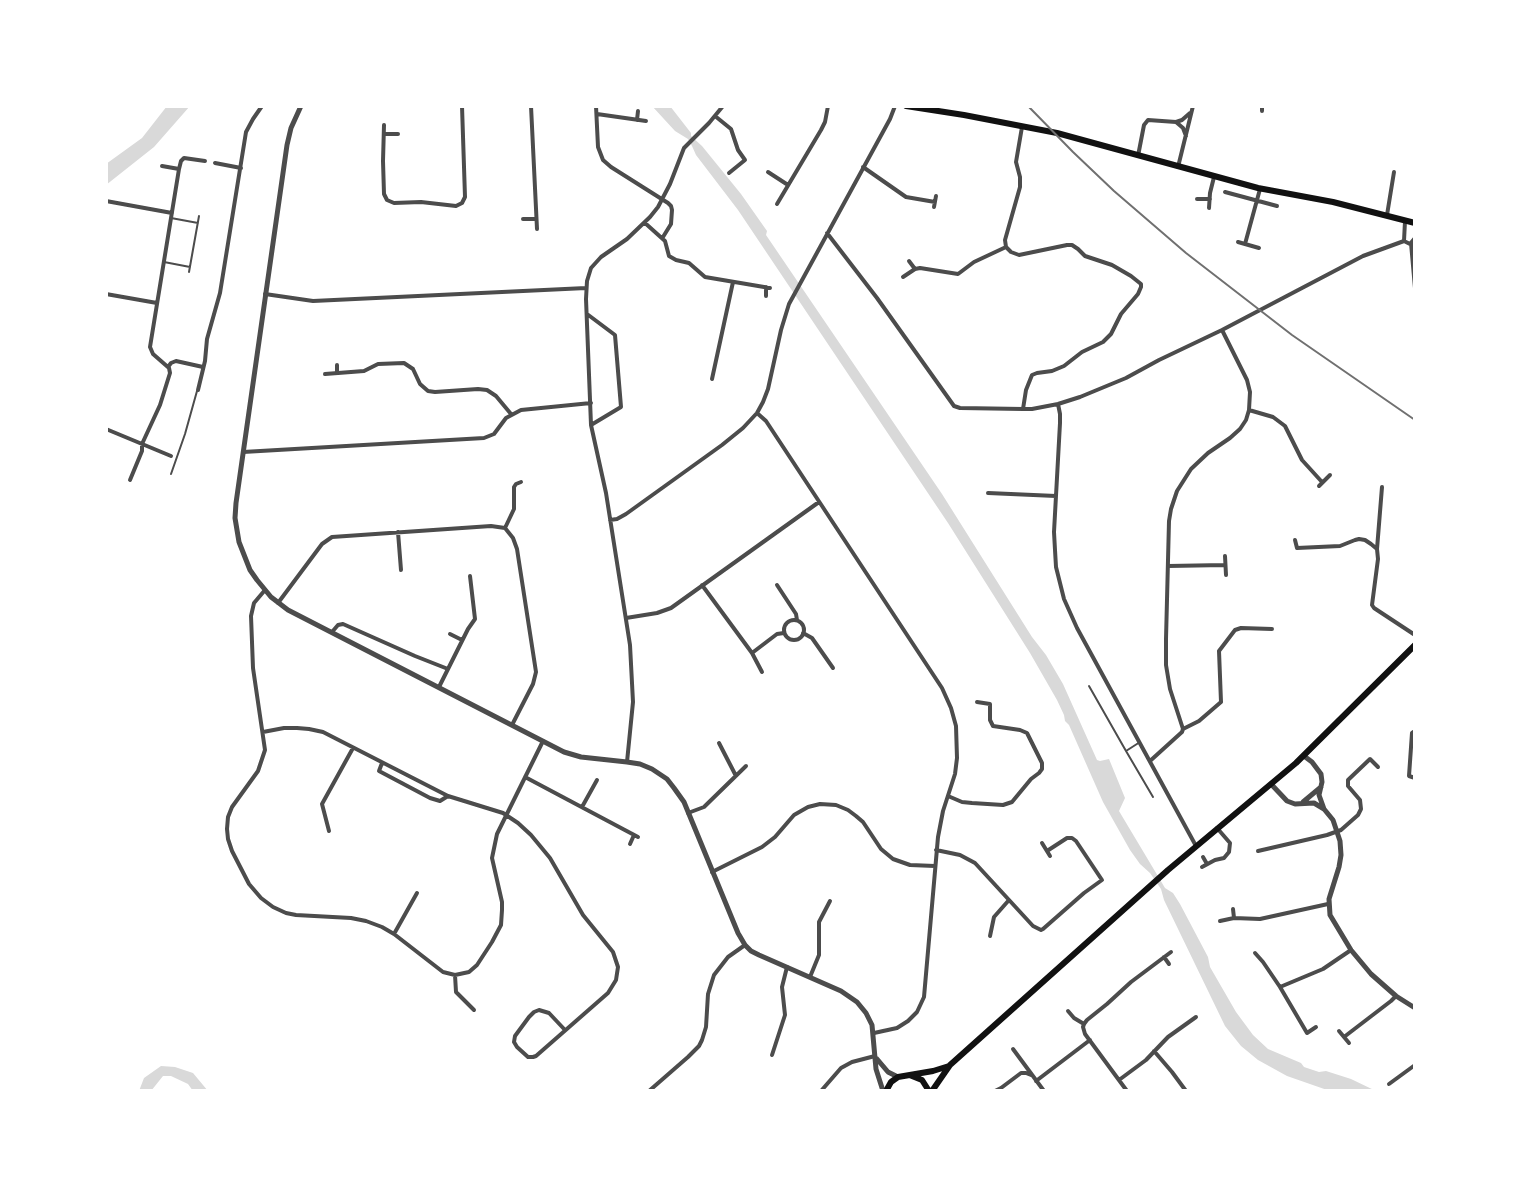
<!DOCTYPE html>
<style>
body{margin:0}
#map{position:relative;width:1521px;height:1197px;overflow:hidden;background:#fff;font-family:Commissioner,sans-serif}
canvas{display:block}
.frame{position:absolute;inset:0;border:108px solid #fff;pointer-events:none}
</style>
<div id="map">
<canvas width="1521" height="1197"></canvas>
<div class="frame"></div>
</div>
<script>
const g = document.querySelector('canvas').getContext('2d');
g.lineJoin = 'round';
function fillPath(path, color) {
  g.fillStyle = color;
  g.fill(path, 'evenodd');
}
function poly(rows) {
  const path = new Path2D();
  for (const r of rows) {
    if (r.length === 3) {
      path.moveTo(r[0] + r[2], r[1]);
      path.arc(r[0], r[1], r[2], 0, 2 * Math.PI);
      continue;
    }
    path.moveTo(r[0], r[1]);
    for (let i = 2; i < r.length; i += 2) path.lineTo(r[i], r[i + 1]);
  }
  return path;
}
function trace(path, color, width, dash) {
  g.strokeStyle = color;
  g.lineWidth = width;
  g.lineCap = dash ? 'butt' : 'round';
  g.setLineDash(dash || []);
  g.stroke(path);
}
const water = poly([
 [167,106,190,106,154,147,106,185,106,164,142,138],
 [652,106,670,106,691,133,691,136,702,146,741,194,767,231,766,235,942,494,1032,637,1046,655,1063,684,1097,760,1100,761,1109,759,1125,798,1119,811,1165,888,1173,893,1180,904,1208,957,1210,967,1236,1012,1253,1035,1268,1049,1301,1063,1304,1067,1319,1072,1326,1071,1351,1079,1376,1091,1330,1091,1287,1076,1258,1060,1241,1046,1225,1026,1164,900,1161,889,1150,873,1140,864,1130,850,1103,802,1069,725,1065,721,1064,715,1057,700,1030,653,948,523,738,210,696,155,692,146,688,139,675,131],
 [161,1066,175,1067,193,1073,208,1091,193,1091,188,1084,171,1076,163,1076,151,1091,139,1091,144,1078]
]);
const service = poly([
 [171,218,198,223],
 [164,262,190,267],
 [189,272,199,216],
 [171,474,185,434,197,391],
 [1089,686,1126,751],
 [1140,742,1126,751,1153,797]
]);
const minor = poly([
 [531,106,537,229],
 [596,106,598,147,603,160,611,167,668,203,671,206,672,210,671,224,663,237],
 [1262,106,1262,111],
 [597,114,646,121],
 [715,116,731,129,738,150,745,160,729,173],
 [637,120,638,111],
 [1176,122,1182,120,1190,113],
 [384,125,383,161,384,194,387,200,394,203,421,202,456,206,462,203,465,197,462,106],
 [1022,127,1016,162,1020,177,1020,187,1005,240,1006,247,1011,252,1019,255,1067,245,1072,245,1078,249,1085,256,1112,265,1131,276,1141,284,1141,287,1138,294,1121,314,1111,334,1103,342,1082,352,1064,366,1052,371,1037,373,1032,375,1026,390,1023,409],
 [384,134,398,134],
 [1138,156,1144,125,1148,120,1176,122,1183,128,1186,136],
 [215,163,241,168],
 [863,167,906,197,935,202],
 [1178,167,1193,106],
 [179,169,181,161,184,158,205,161],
 [768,172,788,185],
 [1225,192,1277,206],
 [1197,199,1210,199],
 [106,201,172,213],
 [777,204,821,130,825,122,828,106],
 [934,207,936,196],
 [1209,208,1210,193,1214,177],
 [1387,215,1394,172],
 [523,219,536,219],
 [1405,221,1404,241,1410,244,1415,238],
 [645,223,665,241,669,256,676,260,689,263,705,277,770,288],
 [827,233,877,298,954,406,960,408,1023,409,1032,409,1058,404,1080,397,1126,378,1159,360,1222,330,1363,256,1404,241],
 [1238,242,1259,248],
 [1411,243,1415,288],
 [1245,244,1260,189],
 [909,261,915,269],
 [903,277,915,269,920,268,958,274,974,262,1006,247],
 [106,294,157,303],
 [265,294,313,301,586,288],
 [766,296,766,287],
 [587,314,615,335,621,407,591,425],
 [337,365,337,373],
 [168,367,171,363,176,361,203,367],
 [325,374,364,371,378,364,404,363,413,369,420,384,428,391,435,392,478,389,487,390,496,396,511,414],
 [712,379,733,282],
 [198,390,205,361,207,339,220,293,246,132,253,119,262,106],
 [1058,404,1060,414,1060,423,1054,532,1055,550,1056,567,1064,599,1077,628,1196,846],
 [1249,410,1273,417,1285,426,1302,460,1322,482],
 [757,413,766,421,942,688,951,708,956,726,957,758,955,774,943,811,938,837,924,997,917,1012,908,1021,897,1028,874,1033],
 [106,429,171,456],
 [243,452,484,438,494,434,506,418,521,410,591,403],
 [130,480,142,451,142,444,160,405,170,373,169,368,153,354,150,347,179,169,162,166],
 [1319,486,1330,475],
 [988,493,1056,496],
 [610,520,617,519,626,514,722,445,743,428,757,413,763,402,768,389,781,330,789,304,890,119,895,106],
 [505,528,514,509,514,487,516,484,521,482],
 [398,532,401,570],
 [1295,540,1297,548,1340,546,1355,540,1359,539,1365,540,1371,544,1377,549,1378,559,1372,605,1374,608,1415,635],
 [1377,549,1382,487],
 [1225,556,1226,575],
 [1168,566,1225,565],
 [702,585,752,653,762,672],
 [777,585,796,614,797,620],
 [265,590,254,603,251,616,253,668,265,750,258,771,232,807,228,817,227,829,228,839,232,851,249,884,261,898,273,907,286,913,296,915,351,918,366,921,382,927,394,934,443,972,455,975,469,972,477,965,492,942,501,925,502,910,502,902,492,858,497,834,543,741],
 [278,603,322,544,332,537,491,526,505,528,513,538,517,549,536,672,533,684,512,725],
 [626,618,657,613,671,608,819,502],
 [794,630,10],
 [332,632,338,625,343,624,415,656,448,669],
 [803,633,812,638,833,668],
 [450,634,462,640],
 [752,653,777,634,784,633],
 [439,687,468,629,475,619,470,576],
 [1183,729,1199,721,1221,702,1219,651,1235,630,1241,628,1272,629],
 [1415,731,1412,733,1409,776,1415,778],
 [263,732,284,728,297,728,309,729,323,732,448,796,503,813,518,823,531,835,550,858,583,915,613,952,618,967,616,980,608,993,536,1056,533,1057,528,1057,517,1047,514,1042,515,1036,529,1017,534,1012,539,1010,549,1013,565,1030],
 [719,743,736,776],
 [1150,761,1182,732,1183,729,1170,689,1166,665,1166,639,1169,521,1171,509,1177,491,1191,469,1208,453,1230,438,1240,429,1246,420,1249,410,1250,392,1247,380,1222,330],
 [627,762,633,702,630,645,606,493,591,425,586,299,587,281,591,268,601,257,627,239,650,217,658,207,670,184,684,148,709,123,723,106],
 [382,763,379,771,430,798,440,801,448,796],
 [525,777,638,837],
 [948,796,962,802,972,803,1003,805,1012,802,1031,779,1039,773,1042,769,1042,763,1027,733,1020,730,993,726,990,720,990,704,977,702],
 [582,807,597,780],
 [688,813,704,807,746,766],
 [329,831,322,804,353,748],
 [1042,843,1050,856],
 [630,844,634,835],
 [936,850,960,855,975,863,1033,926,1041,930,1043,929,1084,893,1102,880,1076,841,1072,838,1067,838,1047,851],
 [1258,851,1327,835,1341,830,1358,815,1361,809,1360,800,1348,786,1348,780,1370,759,1378,767],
 [1203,857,1207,864],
 [1202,867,1215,860,1224,858,1229,852,1230,843,1217,828],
 [712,872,762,847,775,837,794,815,808,807,820,804,836,805,848,810,856,816,863,822,881,849,893,859,910,865,935,866],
 [1233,909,1234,918],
 [1220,921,1234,918,1260,919,1328,904],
 [394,934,417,893],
 [990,936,994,917,1009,900],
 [1255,953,1263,962,1280,987,1307,1033,1316,1027],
 [1164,957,1169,964],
 [455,975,456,992,474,1010],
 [810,977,819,955,819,922,830,901],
 [1280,987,1323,969,1351,950],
 [1068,1011,1074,1018,1084,1024],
 [1084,1024,1087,1020,1107,1004,1131,982,1171,952],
 [1084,1024,1083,1027,1085,1034,1127,1091],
 [1339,1031,1349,1043],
 [1344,1037,1391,1001,1396,996],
 [1013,1049,1044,1091],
 [1154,1051,1172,1072,1186,1091],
 [772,1055,785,1015,782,987,787,967],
 [1119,1080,1146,1060,1168,1037,1196,1017],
 [1036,1081,1090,1040],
 [1389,1084,1415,1065],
 [649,1091,688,1057,699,1046,702,1040,706,1027,708,994,714,975,728,957,745,945],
 [821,1091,841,1068,852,1062,875,1056],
 [995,1091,1001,1088,1021,1073,1026,1073,1031,1075]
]);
const tertiary = poly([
 [301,106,291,128,287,145,236,503,235,518,239,542,250,570,257,580,271,597,288,610,564,752,581,757,627,762,640,764,652,769,667,779,674,788,684,802,738,933,745,945,751,951,759,955,841,991,857,1002,866,1013,872,1025,876,1069,883,1091],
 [1304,756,1312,762,1321,774,1322,782,1319,795,1324,809],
 [1271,784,1287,801,1295,804,1314,803,1324,809,1333,820,1340,841,1341,855,1339,867,1329,899,1330,915,1351,950,1371,974,1396,996,1415,1008],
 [1303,802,1321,787],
 [877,1059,888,1072,898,1077]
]);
const primary = poly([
 [906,106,964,115,1057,133,1258,188,1333,202,1415,223],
 [912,1076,922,1080,929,1091],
 [886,1091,891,1082,898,1077,933,1071,949,1066],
 [932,1091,950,1065,1168,870,1296,763,1415,645]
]);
const rail = poly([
 [1028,106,1073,152,1114,191,1186,253,1292,335,1415,420]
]);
fillPath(water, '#d9d9d9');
trace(service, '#4c4c4c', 2);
trace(minor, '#4c4c4c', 4);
trace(tertiary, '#4c4c4c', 5);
trace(primary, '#111', 6);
trace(rail, '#707070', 2);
</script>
